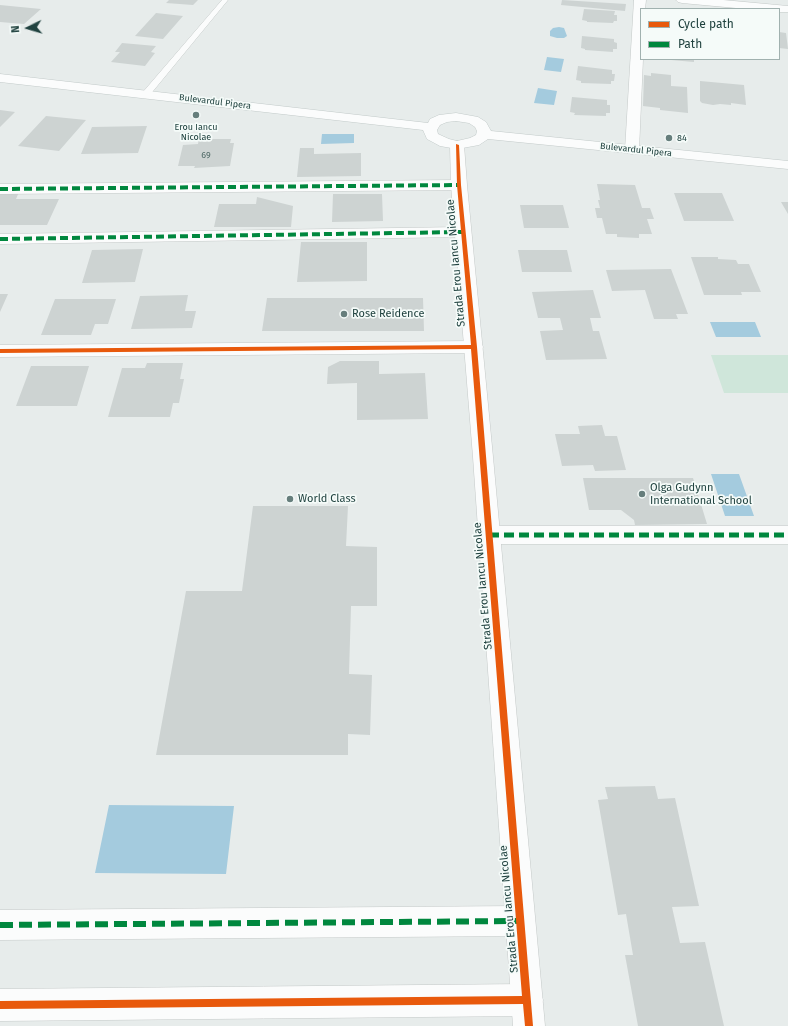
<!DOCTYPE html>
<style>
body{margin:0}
#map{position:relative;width:788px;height:1026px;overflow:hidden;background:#e7eceb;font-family:"Fira Sans",sans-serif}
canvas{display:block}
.legend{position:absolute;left:640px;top:8px;width:140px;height:52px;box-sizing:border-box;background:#f5fbf9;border:1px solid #a0b1af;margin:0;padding:5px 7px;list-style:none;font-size:12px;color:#214340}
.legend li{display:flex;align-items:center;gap:8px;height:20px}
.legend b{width:20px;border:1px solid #a0b1af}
.north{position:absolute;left:8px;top:8px;width:40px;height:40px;-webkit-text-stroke:3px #f5fbf9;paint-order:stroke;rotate:265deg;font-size:11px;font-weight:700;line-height:16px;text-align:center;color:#214340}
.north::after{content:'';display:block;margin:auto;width:14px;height:18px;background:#214340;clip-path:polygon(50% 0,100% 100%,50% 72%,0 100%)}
</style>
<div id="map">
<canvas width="788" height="1026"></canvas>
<ul class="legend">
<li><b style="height:5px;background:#e8590c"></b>Cycle path</li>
<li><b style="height:5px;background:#00873e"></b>Path</li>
</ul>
<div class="north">N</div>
</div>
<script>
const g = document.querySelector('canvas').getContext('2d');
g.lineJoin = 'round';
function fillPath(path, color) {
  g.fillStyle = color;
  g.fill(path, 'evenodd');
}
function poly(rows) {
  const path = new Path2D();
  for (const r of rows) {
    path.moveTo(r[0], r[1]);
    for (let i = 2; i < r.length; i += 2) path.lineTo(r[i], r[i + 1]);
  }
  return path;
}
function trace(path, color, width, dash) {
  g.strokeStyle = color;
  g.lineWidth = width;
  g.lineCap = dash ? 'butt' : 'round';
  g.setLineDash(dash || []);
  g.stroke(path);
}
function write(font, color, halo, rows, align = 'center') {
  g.font = font + ' "Fira Sans",sans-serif';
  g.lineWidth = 3.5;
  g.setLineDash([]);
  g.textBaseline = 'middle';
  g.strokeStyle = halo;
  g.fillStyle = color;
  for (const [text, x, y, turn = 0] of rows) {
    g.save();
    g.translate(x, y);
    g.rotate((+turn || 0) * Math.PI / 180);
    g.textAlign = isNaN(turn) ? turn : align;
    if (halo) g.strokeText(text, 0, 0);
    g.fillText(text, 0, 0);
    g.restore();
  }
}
const green = poly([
 [711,355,788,355,788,393,724,393]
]);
const water = poly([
 [559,27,564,28,567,36,564,38,557,38,550,36,550,31,553,28],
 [547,57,564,59,561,72,544,70],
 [538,88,557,91,554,105,534,103],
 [322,134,354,134,354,143,321,144],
 [710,322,755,322,761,337,716,337],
 [711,474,739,474,754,516,725,516],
 [109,805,234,806,226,874,95,873]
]);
const building = poly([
 [169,0,198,0,193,5,166,3],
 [562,0,626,4,625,11,561,5],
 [0,5,41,9,24,24,0,22],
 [584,9,615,11,614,15,617,15,617,21,614,21,613,23,587,22,587,21,582,20],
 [156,13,183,16,163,39,135,36],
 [779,32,786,33,788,49,779,48],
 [582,36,614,39,614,42,617,43,617,49,613,49,613,52,585,50,585,49,581,48],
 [122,43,156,46,151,52,155,53,145,66,111,62,120,52,115,52],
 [671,59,694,59,694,62,671,60],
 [578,66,612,70,612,74,615,74,614,81,611,81,611,84,581,83,581,81,576,80],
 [651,73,671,75,671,86,687,87,688,113,660,110,660,108,643,106,644,75,651,76],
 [700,81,744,85,746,105,731,103,731,105,720,104,713,105,702,103,700,101],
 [572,97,607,100,607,105,610,105,610,113,606,113,606,116,574,115,575,113,570,112],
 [0,110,15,112,0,127],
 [46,116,86,120,59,151,18,146],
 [147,126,138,153,81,154,92,127],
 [199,139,231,139,230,143,234,143,230,166,194,168,195,166,178,166,183,145,198,144],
 [300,148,314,148,314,154,361,153,361,176,297,177],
 [597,184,635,185,642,208,650,208,654,219,647,219,652,234,639,234,639,238,617,237,617,234,606,234,602,218,597,218,595,208,600,208,598,200,600,200],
 [0,192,19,192,16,199,59,199,47,225,0,225],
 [674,193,722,193,734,221,684,221],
 [333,194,382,194,383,221,332,222],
 [257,197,293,206,291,227,214,227,219,204,256,204],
 [781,202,788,202,788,214],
 [520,205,563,205,569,228,524,228],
 [301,242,367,242,367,281,297,282],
 [143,249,135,282,82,283,92,250],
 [518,250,567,250,572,272,522,272],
 [691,257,718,257,718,259,736,260,738,264,749,264,761,292,741,292,742,295,704,295],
 [671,269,688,314,676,314,678,319,654,319,645,290,612,291,606,270],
 [593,290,601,318,590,318,593,331,599,331,607,359,546,360,540,331,563,330,560,318,538,318,532,292],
 [0,294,8,294,0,312],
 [188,295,185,311,196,311,192,328,131,329,140,296],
 [267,298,423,298,424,331,262,331],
 [55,299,116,299,108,324,95,324,91,335,41,335],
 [340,361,379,361,379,374,425,373,428,419,357,420,357,383,327,384,328,367],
 [147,363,183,363,180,379,184,379,179,403,173,403,170,417,108,417,122,368,145,368],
 [31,366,89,366,77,406,16,406],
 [602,425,605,436,617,436,626,470,595,471,593,465,562,466,555,434,580,434,578,426],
 [583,478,693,478,707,524,635,525,634,520,621,510,589,510],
 [253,506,348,506,346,546,377,547,377,606,351,606,349,674,372,675,370,735,348,734,348,755,156,755,186,591,242,591],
 [655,786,658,799,675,798,699,906,672,907,680,943,705,942,724,1026,638,1026,625,955,633,955,626,914,618,915,598,800,608,799,605,787]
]);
const service = poly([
 [222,0,228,0,149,96,143,96,143,92,222,0]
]);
const minor = poly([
 [634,0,646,0,645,9,641,9,641,59,643,59,639,150,637,153,632,154,627,153,625,150,634,0],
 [676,0,723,0,788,6,788,12,779,12,779,9,747,9,682,3,678,2,676,0],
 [459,180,464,182,467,185,464,188,459,190,0,194,0,184,459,180],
 [463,227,469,229,471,232,469,235,463,237,0,244,0,234,463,227],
 [474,341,481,343,483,347,481,351,474,353,0,357,0,345,474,341],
 [489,526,788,526,788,544,489,544,481,542,478,535,481,528,489,526],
 [520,906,531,910,535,921,531,932,520,936,0,940,0,910,520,906],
 [527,984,538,989,543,1000,538,1011,527,1016,0,1021,0,989,527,984]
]);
const tertiary = poly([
 [457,141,462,142,464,145,467,185,493,457,545,1026,513,1026,473,457,451,185,450,145,452,142,457,141]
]);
const secondary = poly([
 [0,74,428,123,430,119,439,115,456,113,478,117,486,122,491,131,788,161,788,169,488,139,479,145,457,149,440,146,427,139,423,130,0,82,0,74],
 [456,121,469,123,475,127,477,131,476,135,470,138,457,141,449,139,438,134,437,130,440,125,447,122,456,121]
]);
const quietFar2 = poly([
 [0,189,459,185],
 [0,239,463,232]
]);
const quietFar1 = poly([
 [489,535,788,535]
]);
const quiet = poly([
 [0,925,520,921]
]);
const cycleway = poly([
 [456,144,459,145,461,185,477,347,533,1026,525,1026,523,1004,0,1009,0,1001,522,996,471,349,0,353,0,349,471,345,457,185,456,144]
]);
const markers = [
 [196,115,4,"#667e7c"],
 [669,138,4,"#667e7c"],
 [344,314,4,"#667e7c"],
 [642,494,4,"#667e7c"],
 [290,499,4,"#667e7c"]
];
const farStreetnames = [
 ["Bulevardul Pipera",215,102,7],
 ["Bulevardul Pipera",636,150,6]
];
const farPoinames = [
 ["Erou Iancu",196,127],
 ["Nicolae",196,137],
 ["84",677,138,"left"]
];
const numberNames = [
 ["69",206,155]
];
const streetNames = [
 ["Strada Erou Iancu Nicolae",456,263,-95],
 ["Strada Erou Iancu Nicolae",483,586,-95],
 ["Strada Erou Iancu Nicolae",509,909,-95]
];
const poiNames = [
 ["Rose Reidence",352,314],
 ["Olga Gudynn",650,488],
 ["International School",650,501],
 ["World Class",298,499]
];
fillPath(green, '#cfe6da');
fillPath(water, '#a4cbde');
fillPath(building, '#cdd3d2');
trace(service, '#c4c9c8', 1);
trace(minor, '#c4c9c8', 1);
trace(tertiary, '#c4c9c8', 1);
trace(secondary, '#c2cac9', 1);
fillPath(service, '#fbfcfc');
fillPath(minor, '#fbfcfc');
fillPath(tertiary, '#fbfcfc');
fillPath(secondary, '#fbfcfc');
trace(quietFar2, '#00873e', 4, [8, 4]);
trace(quietFar1, '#00873e', 5, [10, 5]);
trace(quiet, '#00873e', 6, [13, 6]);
fillPath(cycleway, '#e8590c');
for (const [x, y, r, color] of markers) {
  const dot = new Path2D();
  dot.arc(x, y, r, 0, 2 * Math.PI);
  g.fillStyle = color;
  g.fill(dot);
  trace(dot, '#f5fbf9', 1.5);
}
write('9px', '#214340', '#f5fbf9', farStreetnames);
write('9px', '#214340', '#f5fbf9', farPoinames);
write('9px', '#4d6865', null, numberNames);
write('11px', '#214340', '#f5fbf9', streetNames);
write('11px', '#214340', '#f5fbf9', poiNames, 'left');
</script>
